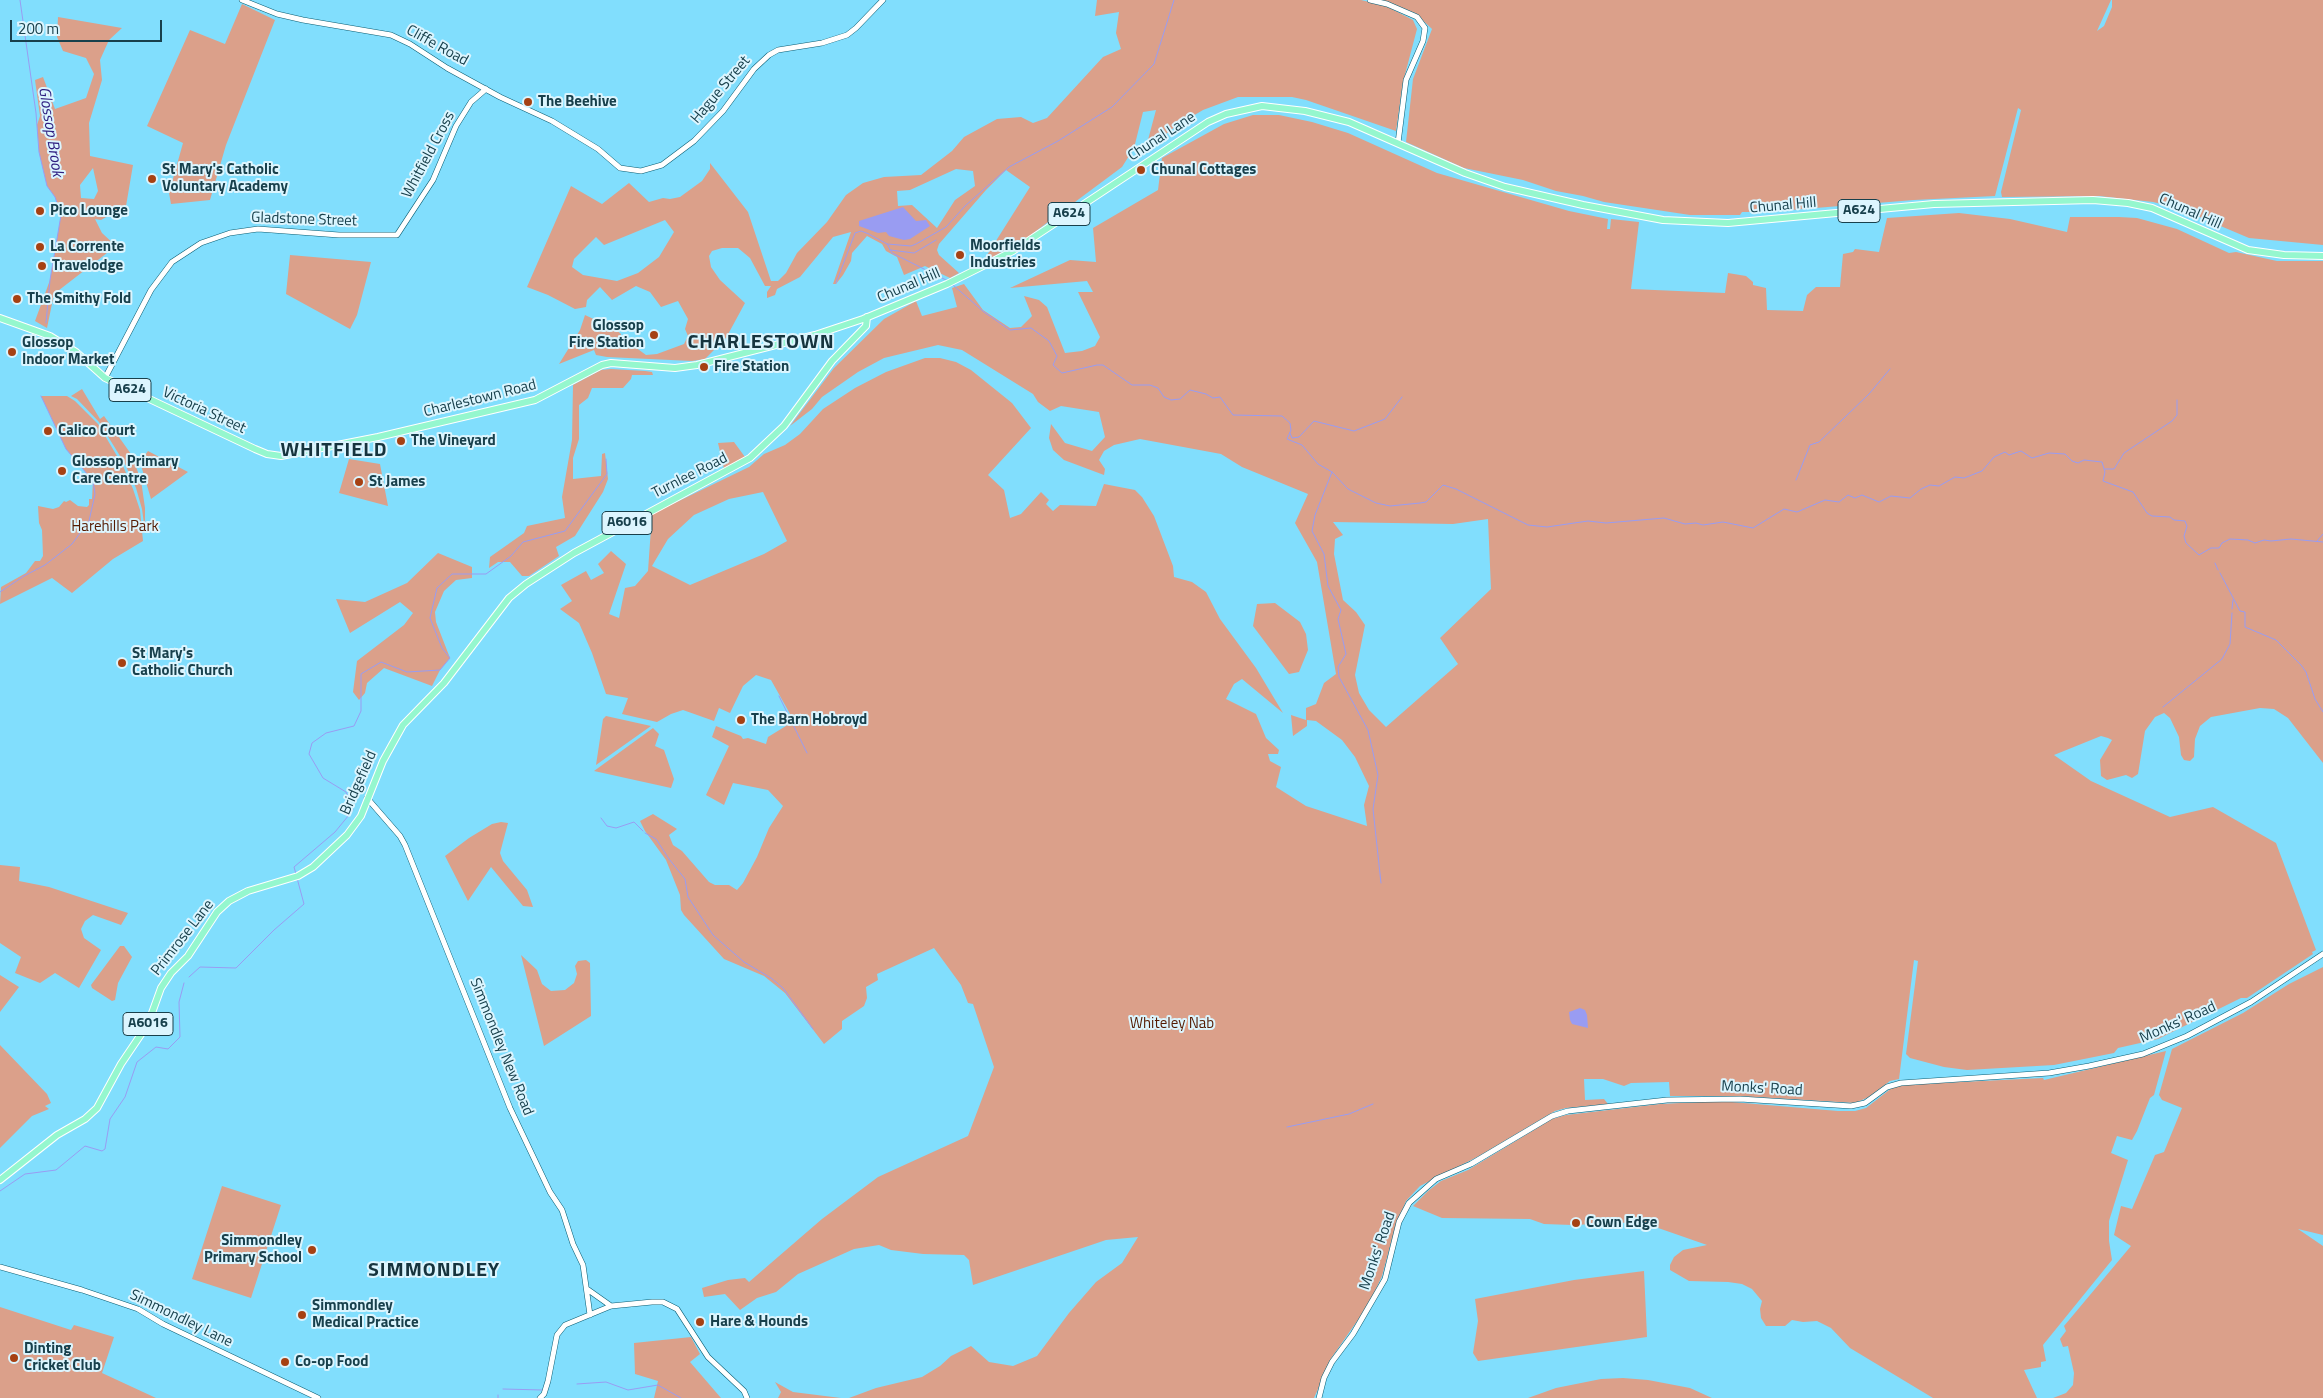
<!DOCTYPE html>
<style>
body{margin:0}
#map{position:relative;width:2323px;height:1398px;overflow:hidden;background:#81defd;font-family:"Titillium Web",sans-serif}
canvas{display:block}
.scale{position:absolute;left:10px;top:20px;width:152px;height:22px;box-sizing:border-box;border:2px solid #18404c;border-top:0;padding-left:6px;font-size:15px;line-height:18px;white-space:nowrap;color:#18404c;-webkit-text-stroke:4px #dcf5fe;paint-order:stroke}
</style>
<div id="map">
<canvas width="2323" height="1398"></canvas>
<div class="scale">200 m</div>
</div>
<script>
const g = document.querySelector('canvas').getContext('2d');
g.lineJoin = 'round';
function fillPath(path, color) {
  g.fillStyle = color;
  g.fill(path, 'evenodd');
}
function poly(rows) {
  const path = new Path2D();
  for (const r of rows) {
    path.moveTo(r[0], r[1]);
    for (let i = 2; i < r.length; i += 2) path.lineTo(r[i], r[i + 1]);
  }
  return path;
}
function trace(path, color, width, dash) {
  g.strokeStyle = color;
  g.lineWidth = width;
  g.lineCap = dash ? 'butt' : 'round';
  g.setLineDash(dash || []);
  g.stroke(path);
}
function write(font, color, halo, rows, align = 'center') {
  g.font = font + ' "Titillium Web",sans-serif';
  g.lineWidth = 4;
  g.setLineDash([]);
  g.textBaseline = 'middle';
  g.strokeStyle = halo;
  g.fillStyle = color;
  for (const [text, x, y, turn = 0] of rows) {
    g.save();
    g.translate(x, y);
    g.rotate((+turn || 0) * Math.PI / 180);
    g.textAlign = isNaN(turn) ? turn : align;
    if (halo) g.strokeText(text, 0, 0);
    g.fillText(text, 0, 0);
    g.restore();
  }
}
const green = poly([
 [1097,0,1361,0,1386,6,1413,20,1417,29,1403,82,1396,131,1306,100,1292,97,1238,97,1203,110,1176,126,1145,151,1156,110,1143,112,1134,148,1122,167,1028,237,982,263,1030,187,1006,170,986,190,939,244,937,250,939,255,959,273,950,278,925,266,904,275,897,257,886,251,882,244,867,236,852,253,851,261,843,275,836,284,833,284,851,232,833,237,800,277,777,289,775,295,767,298,767,292,771,286,765,286,750,258,738,248,722,248,712,251,709,256,711,267,720,280,745,303,726,338,705,359,692,361,607,357,596,355,594,350,559,364,580,330,585,315,600,322,610,324,621,334,621,341,631,344,646,355,657,354,684,344,688,336,685,329,688,319,678,301,661,307,650,292,636,286,612,300,600,287,587,300,586,307,575,309,548,295,527,287,571,186,602,204,629,183,649,202,663,198,670,199,680,197,702,181,710,169,710,163,748,212,771,281,778,281,786,273,797,253,827,222,846,195,863,183,884,177,921,175,952,151,964,137,997,119,1021,117,1033,123,1047,118,1103,57,1121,49,1116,33,1119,12,1095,16],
 [956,169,973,171,975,186,955,200,937,228,912,205,898,206,897,191,910,190],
 [665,220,674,232,659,257,638,273,617,281,583,275,572,267,574,259,596,237,604,245],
 [1374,0,2111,0,2097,31,2104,26,2112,7,2112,0,2323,0,2323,245,2249,238,2178,208,2153,202,2099,196,2002,197,2001,192,2021,110,2018,108,1995,196,1914,200,1766,212,1742,212,1740,215,1690,215,1604,202,1583,196,1556,191,1523,180,1464,168,1406,142,1413,79,1432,29,1415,13],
 [242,4,275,20,226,145,210,200,171,204,169,193,183,143,147,126,190,30,225,44],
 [58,17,122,28,109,40,100,60,102,80,89,123,90,156,133,165,126,206,101,220,95,219,102,233,116,246,54,294,47,328,35,321,50,280,61,215,55,197,47,186,39,152,37,125,40,116,35,80,43,77,55,109,86,98,94,74,86,58,63,51,57,37],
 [93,168,98,191,94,199,81,198,80,185],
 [1253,115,1279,115,1312,122,1348,133,1437,173,1569,211,1608,219,1607,229,1610,229,1611,219,1639,222,1631,289,1725,293,1728,273,1746,276,1753,282,1753,285,1766,288,1767,310,1803,311,1807,295,1816,287,1840,287,1843,254,1853,252,1855,249,1879,252,1887,218,1959,213,2010,219,2067,232,2070,217,2119,217,2137,218,2177,229,2229,253,2236,252,2277,261,2323,261,2323,763,2288,718,2274,709,2260,708,2211,717,2200,726,2195,739,2194,757,2190,761,2184,760,2181,755,2179,737,2170,718,2164,713,2155,717,2145,731,2138,774,2132,778,2126,775,2107,780,2101,776,2100,760,2112,740,2108,738,2101,736,2054,755,2091,781,2170,817,2213,807,2276,843,2316,950,2312,952,2313,954,2247,998,2241,998,2158,1039,2118,1048,2114,1053,2054,1065,1967,1070,1944,1067,1910,1058,1906,1054,1918,961,1914,960,1899,1079,1890,1081,1869,1097,1855,1103,1739,1096,1670,1096,1669,1082,1631,1083,1624,1086,1603,1079,1584,1079,1585,1100,1604,1099,1608,1104,1566,1108,1555,1111,1479,1156,1420,1186,1406,1201,1395,1228,1382,1276,1369,1304,1332,1357,1314,1398,849,1398,876,1388,922,1377,940,1366,951,1356,971,1346,989,1362,1013,1366,1037,1356,1069,1313,1096,1282,1122,1263,1138,1237,1106,1240,973,1285,969,1260,964,1255,923,1254,891,1250,879,1245,854,1249,798,1274,776,1292,757,1298,740,1310,725,1294,704,1297,702,1288,728,1280,745,1278,749,1282,822,1219,878,1177,968,1136,994,1067,973,1004,968,1003,961,985,934,948,877,974,878,980,866,987,867,998,864,1006,842,1021,842,1029,824,1044,785,993,764,976,724,959,684,915,681,910,680,895,666,860,645,831,640,821,653,814,677,829,669,835,673,845,682,851,709,882,715,885,729,885,737,890,743,883,757,857,769,828,783,806,768,790,733,783,724,805,706,795,729,746,712,737,716,726,741,736,743,739,748,738,766,744,768,737,794,721,771,680,756,675,743,686,730,713,719,708,714,721,683,710,671,714,657,722,622,714,628,698,606,694,592,653,579,623,560,609,572,601,561,585,586,571,591,580,604,573,598,564,611,551,626,564,609,614,619,618,625,588,635,586,648,571,652,514,749,467,764,454,785,445,800,434,823,409,855,388,886,372,925,358,940,358,956,362,971,370,1012,403,1031,428,988,475,1004,490,1010,518,1021,514,1041,492,1049,500,1046,504,1053,511,1060,505,1096,506,1104,484,1135,490,1142,497,1154,516,1173,566,1174,577,1192,582,1206,592,1220,619,1256,668,1283,713,1242,679,1234,684,1226,699,1256,714,1266,738,1279,750,1278,754,1268,754,1270,761,1281,767,1276,787,1306,806,1367,826,1364,805,1369,786,1355,757,1342,740,1316,721,1307,720,1307,726,1293,736,1291,715,1306,720,1306,708,1316,704,1324,683,1336,674,1317,562,1295,523,1308,494,1242,467,1221,454,1140,439,1114,445,1104,451,1099,460,1105,469,1104,475,1064,460,1053,450,1049,438,1051,424,1065,443,1092,451,1105,437,1099,412,1061,406,1050,411,1038,402,1033,394,962,350,938,345,884,358,858,372,822,397,812,409,790,426,834,368,884,319,916,301,922,316,957,307,952,288,964,284,983,310,1010,328,1021,327,1032,316,1024,296,1039,300,1047,307,1065,353,1082,351,1095,346,1100,337,1078,292,1093,292,1087,281,1010,288,1070,260,1096,262,1093,228,1158,190,1162,158,1224,124],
 [763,492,787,541,764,554,690,585,652,566,668,539,694,515,729,499],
 [1488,519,1491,589,1440,638,1458,664,1386,727,1369,710,1359,693,1355,675,1365,625,1356,612,1343,600,1334,554,1335,539,1343,535,1333,522,1453,524],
 [290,255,371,262,357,315,350,329,286,294],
 [611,369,645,371,652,372,653,375,632,375,631,379,623,388,592,388,588,398,579,405,579,439,573,458,573,479,601,476,602,454,605,453,608,479,603,492,575,536,556,547,559,556,529,576,522,576,510,562,498,562,489,568,490,557,524,533,527,526,565,518,562,497,572,440,573,385,601,370],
 [82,389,100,419,104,416,131,454,141,480,145,508,145,531,142,509,136,488,125,464,99,422,77,399,71,396],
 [41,396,67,396,75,401,98,424,123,466,133,489,140,510,143,541,113,559,72,593,52,578,0,604,1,587,26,573,35,561,40,561,43,556,42,530,39,523,38,506,53,509,59,507,64,501,66,502,70,500,78,506,87,507,89,505,89,499,92,499,93,481,66,449],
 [734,442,745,457,724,469,718,443],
 [148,451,188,472,151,499,140,462],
 [349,459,380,464,388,506,339,493],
 [438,553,472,567,472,578,456,580,444,591,435,612,436,622,450,658,440,670,432,686,384,668,367,683,365,693,359,700,353,692,357,661,404,625,413,613,400,602,350,633,336,599,365,602,407,583],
 [1275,603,1300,622,1306,634,1308,650,1299,672,1289,674,1253,626,1257,604],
 [606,716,651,726,596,765,603,719],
 [653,728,659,734,655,746,664,750,674,779,671,788,594,771],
 [501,822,508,823,500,853,503,861,527,890,533,907,523,906,491,867,468,901,445,856,469,838,492,824],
 [0,865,20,867,19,881,49,887,128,913,121,925,93,915,85,921,81,929,84,938,101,950,79,988,55,973,40,983,15,973,21,957,0,943],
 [120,946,124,946,132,957,118,983,115,1000,112,1001,92,988,91,985],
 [521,955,537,970,542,984,551,991,565,990,574,983,577,974,575,966,578,961,586,960,590,963,591,1016,544,1046],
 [2323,967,2323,1235,2298,1229,2323,1246,2323,1398,2053,1398,2066,1393,2073,1385,2074,1373,2068,1346,2063,1347,2060,1339,2066,1331,2064,1326,2131,1246,2114,1235,2121,1206,2132,1209,2155,1155,2164,1152,2182,1108,2162,1100,2159,1095,2172,1049,2243,1013,2289,984],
 [0,975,19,987,0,1012],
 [0,1045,47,1094,51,1103,45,1106,49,1109,32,1116,0,1148],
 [2166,1051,2154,1095,2150,1098,2137,1131,2132,1140,2117,1136,2111,1153,2128,1160,2109,1221,2109,1241,2112,1260,2043,1345,2046,1361,2041,1362,2041,1367,2024,1370,2037,1398,1933,1398,1850,1348,1831,1328,1817,1321,1803,1322,1792,1320,1785,1326,1766,1326,1761,1318,1760,1309,1762,1301,1752,1289,1742,1284,1728,1282,1689,1281,1670,1270,1670,1265,1674,1257,1683,1250,1707,1245,1641,1222,1572,1225,1544,1224,1530,1219,1442,1218,1413,1206,1428,1191,1441,1181,1468,1170,1552,1119,1566,1115,1660,1104,1720,1101,1838,1111,1855,1111,1866,1108,1893,1087,1900,1085,2043,1078,2044,1080],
 [222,1186,281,1205,251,1298,192,1279],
 [1644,1271,1647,1337,1478,1361,1473,1353,1478,1321,1475,1299,1574,1280],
 [0,1307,71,1330,74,1325,114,1337,102,1373,156,1398,0,1398],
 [691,1337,700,1354,690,1362,721,1398,654,1398,658,1381,635,1374,634,1343],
 [1623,1378,1648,1380,1690,1388,1712,1398,1528,1398,1556,1388,1601,1379],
 [775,1382,793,1392,841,1398,778,1398,781,1392]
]);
const water = poly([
 [903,207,916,221,926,220,930,226,910,239,904,240,889,236,886,232,878,233,859,226,859,221],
 [1580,1008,1585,1010,1587,1015,1588,1028,1572,1024,1570,1020,1569,1012]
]);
const stream = poly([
 [20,0,36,113,39,152,47,186,55,197,61,215,50,280,46,323],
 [887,244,892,253,948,281],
 [890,250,914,253,936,240],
 [836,283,855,233,861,231,869,234,887,244,911,246,916,244,946,227,965,206,1009,167,1058,141,1112,107,1154,64,1174,0],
 [953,285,984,312,1010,330,1031,328,1049,341,1057,356,1053,365,1062,373,1097,365,1103,365,1132,385,1150,385,1158,388,1164,397,1171,400,1180,399,1190,390,1206,394,1213,398,1220,397,1233,415,1282,416,1290,423,1291,430,1287,439,1302,445,1318,464,1332,472,1348,489,1376,503,1390,506,1420,503,1426,502,1443,485,1456,489,1528,525,1547,527,1588,521,1606,523,1664,518,1685,524,1696,523,1703,525,1723,522,1753,528,1784,509,1797,512,1825,500,1839,502,1848,495,1855,498,1862,495,1879,502,1891,496,1910,498,1921,489,1930,485,1939,486,1955,477,1964,478,1982,471,1994,457,2005,452,2009,455,2021,451,2032,458,2049,453,2065,454,2072,461,2078,463,2084,460,2102,462,2105,472,2103,481,2133,492,2147,513,2152,516,2170,517,2174,520,2185,521,2187,526,2184,536,2186,543,2199,555,2211,548,2219,548,2222,543,2230,539,2248,540,2255,543,2264,540,2271,541,2291,539,2323,542],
 [1290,433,1292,438,1299,437,1314,421,1354,431,1385,419,1402,397],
 [2105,469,2114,469,2124,453,2172,421,2177,415,2177,400],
 [1332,472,1315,515,1312,531,1324,554,1328,586,1341,610,1338,619,1346,654,1338,667,1339,677,1368,730,1378,775,1373,809,1381,883],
 [1796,480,1810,445,1819,442,1869,394,1890,369],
 [2317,541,2323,534],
 [2215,563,2218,570],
 [2220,573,2240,611,2245,612,2245,627,2276,640,2301,665,2306,672,2315,699,2323,712],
 [0,592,24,576,45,565,72,544,89,521,95,494,93,481,66,449,41,396],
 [2232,609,2233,600],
 [779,696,807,753],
 [2163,707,2222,659,2230,644,2232,613],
 [601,818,607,826,616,828,634,822,643,831],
 [645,833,656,839,669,859,685,879,688,897,713,935,744,962,771,978,783,988,813,1029],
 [296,874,294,867,335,832,353,810,346,792,323,778,309,754,312,743,326,733,354,726,361,711,361,674,381,662,407,672,440,670,450,658,442,648,430,618,437,588,452,574,486,574,511,556,523,542,565,531,607,474,606,459],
 [189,977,200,967,236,968,274,930,304,904,297,878],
 [1287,1127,1349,1114,1373,1104],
 [0,1191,25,1174,56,1170,85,1146,102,1151,105,1149,110,1119,125,1097,137,1062,156,1047,168,1049,180,1037,179,1002,184,983],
 [577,1384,606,1382,628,1390,658,1385,681,1398],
 [503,1389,542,1390],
 [498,1398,498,1395]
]);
const tertiary = poly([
 [242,0,277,14,303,20,391,35,410,44,447,68,500,97,552,121,598,149,620,168,641,171,662,165,694,141,723,111,754,69,769,55,778,50,822,43,847,35,856,28,883,0],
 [1370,0,1387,4,1417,17,1425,28,1423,41,1406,80,1398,143],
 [105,378,151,290,172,262,201,243,230,233,258,229,339,235,397,235,433,180,456,126,471,102,486,89],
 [367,798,400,836,405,845,510,1108,550,1192,562,1210,573,1244,583,1265,590,1315],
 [0,1267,82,1290,138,1309,163,1324,318,1398],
 [587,1289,611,1306],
 [540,1398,544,1394,548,1381,557,1335,565,1325,611,1306,652,1302,663,1302,677,1309,708,1357,744,1391,747,1398],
 [1319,1398,1324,1378,1332,1362,1353,1334,1385,1279,1399,1222,1409,1203,1436,1179,1471,1164,1552,1116,1568,1111,1667,1100,1740,1099,1851,1106,1865,1103,1887,1087,1901,1083,2049,1073,2089,1066,2143,1054,2187,1036,2251,1002,2323,954]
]);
const primary = poly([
 [0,318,50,336,76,352,105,378,255,449,267,454,281,456,378,437,535,400,602,365,611,363,675,368,697,365,815,335,863,319,947,284,1013,251,1208,122,1226,114,1262,106,1305,111,1349,122,1465,173,1505,187,1583,205,1663,220,1728,223,1934,204,2093,200,2128,203,2152,208,2248,250,2284,255,2323,256],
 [0,1180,57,1135,85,1119,97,1108,121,1064,148,1024,161,988,171,973,188,956,217,912,229,901,248,891,298,876,313,867,347,835,361,816,383,761,403,725,444,683,509,598,526,584,574,553,750,458,784,426,832,361,866,326,867,317]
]);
const markers = [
 [528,102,5,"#a64113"],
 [1141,170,5,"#a64113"],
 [152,179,5,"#a64113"],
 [40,211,5,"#a64113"],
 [40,247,5,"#a64113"],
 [960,255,5,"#a64113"],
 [42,266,5,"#a64113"],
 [17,299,5,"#a64113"],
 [654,335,5,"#a64113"],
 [12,352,5,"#a64113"],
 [704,367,5,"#a64113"],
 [48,431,5,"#a64113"],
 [401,441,5,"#a64113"],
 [62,471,5,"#a64113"],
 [359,482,5,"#a64113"],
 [122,663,5,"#a64113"],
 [741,720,5,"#a64113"],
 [1576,1223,5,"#a64113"],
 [312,1250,5,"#a64113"],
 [302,1315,5,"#a64113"],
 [700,1322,5,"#a64113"],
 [14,1358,5,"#a64113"],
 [285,1362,5,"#a64113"]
];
const shields = [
 [1859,211,42],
 [1069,214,42],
 [130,390,42],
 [627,523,50],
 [148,1024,50]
];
const shieldNames = [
 ["A624",1859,211],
 ["A624",1069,214],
 ["A624",130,390],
 ["A6016",627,523],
 ["A6016",148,1024]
];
const streetNames = [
 ["Cliffe Road",437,46,29],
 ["Hague Street",721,90,-50],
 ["Chunal Lane",1162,137,-33],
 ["Whitfield Cross",429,155,-62],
 ["Chunal Hill",1783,206,-5],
 ["Chunal Hill",2190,212,24],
 ["Gladstone Street",304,220,2],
 ["Chunal Hill",909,286,-23],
 ["Charlestown Road",480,399,-14],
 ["Victoria Street",204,411,25],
 ["Turnlee Road",690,476,-27],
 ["Bridgefield",359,783,-66],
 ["Primrose Lane",183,938,-52],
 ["Monks' Road",2178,1023,-24],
 ["Simmondley New Road",501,1047,68],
 ["Monks' Road",1762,1089,3],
 ["Monks' Road",1378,1251,-71],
 ["Simmondley Lane",181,1319,26]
];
const poiNames = [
 ["The Beehive",538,102],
 ["St Mary's Catholic",162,170],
 ["Voluntary Academy",162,187],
 ["Chunal Cottages",1151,170],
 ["Pico Lounge",50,211],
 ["Moorfields",970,246],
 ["Industries",970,263],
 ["La Corrente",50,247],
 ["Travelodge",52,266],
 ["The Smithy Fold",27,299],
 ["Glossop",644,326,"right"],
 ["Fire Station",644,343,"right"],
 ["Glossop",22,343],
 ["Indoor Market",22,360],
 ["Fire Station",714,367],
 ["Calico Court",58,431],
 ["The Vineyard",411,441],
 ["Glossop Primary",72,462],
 ["Care Centre",72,479],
 ["St James",369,482],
 ["St Mary's",132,654],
 ["Catholic Church",132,671],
 ["The Barn Hobroyd",751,720],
 ["Cown Edge",1586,1223],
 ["Simmondley",302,1241,"right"],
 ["Primary School",302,1258,"right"],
 ["Simmondley",312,1306],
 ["Medical Practice",312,1323],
 ["Hare & Hounds",710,1322],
 ["Dinting",24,1349],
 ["Cricket Club",24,1366],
 ["Co-op Food",295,1362]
];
const parkNames = [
 ["Harehills Park",115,527],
 ["Whiteley Nab",1172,1024]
];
const waterNames = [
 ["Glossop Brook",50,132,81]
];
const districtNames = [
 ["CHARLESTOWN",761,343],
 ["WHITFIELD",334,451],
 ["SIMMONDLEY",434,1271]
];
fillPath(green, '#dba08a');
fillPath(water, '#999cf2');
trace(stream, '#999cf2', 1);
trace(tertiary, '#095d73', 6);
trace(primary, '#fff', 8);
trace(tertiary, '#fff', 5);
trace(primary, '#95f7ce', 6);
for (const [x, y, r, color] of markers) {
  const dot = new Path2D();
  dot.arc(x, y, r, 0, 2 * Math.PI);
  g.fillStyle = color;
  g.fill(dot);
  trace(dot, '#dcf5fe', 2);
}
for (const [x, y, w] of shields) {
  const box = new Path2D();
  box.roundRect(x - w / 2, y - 11.5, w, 23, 4);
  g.fillStyle = '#dcf5fe';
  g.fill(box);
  trace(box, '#18404c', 1);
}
write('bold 14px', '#18404c', null, shieldNames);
write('15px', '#18404c', '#dcf5fe', streetNames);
write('bold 15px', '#18404c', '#dcf5fe', poiNames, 'left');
write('15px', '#551b02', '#dcf5fe', parkNames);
write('italic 16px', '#2e1e80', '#dcf5fe', waterNames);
g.letterSpacing = '1px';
write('bold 20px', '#16343e', '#dcf5fe', districtNames);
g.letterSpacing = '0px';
</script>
